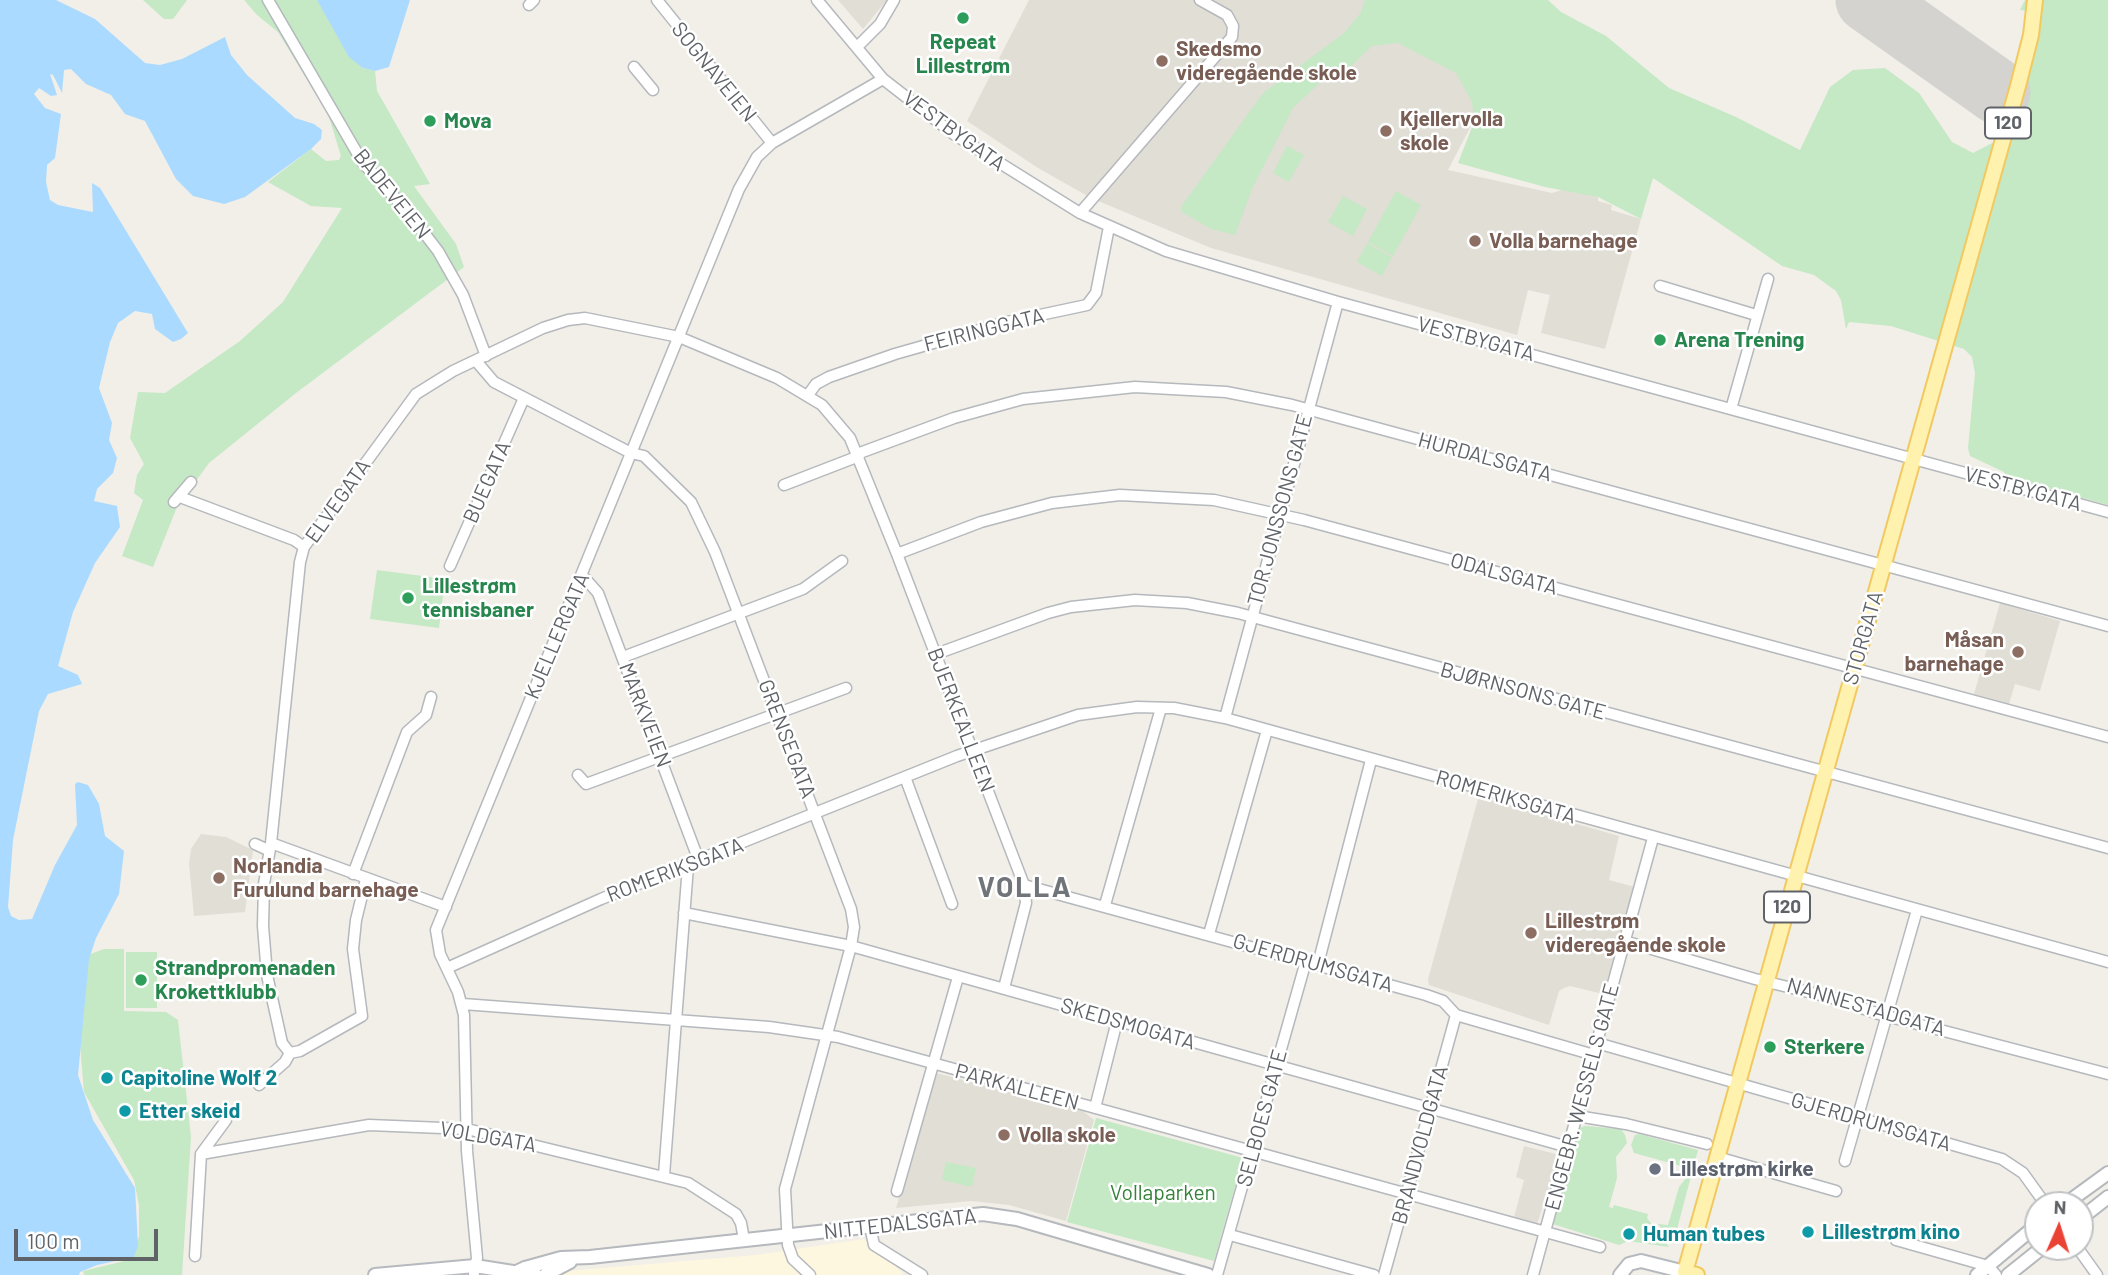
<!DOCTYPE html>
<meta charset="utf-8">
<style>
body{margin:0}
#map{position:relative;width:2108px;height:1275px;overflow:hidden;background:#f1efe8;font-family:Barlow,sans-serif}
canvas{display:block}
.north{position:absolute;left:2024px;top:1191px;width:70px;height:70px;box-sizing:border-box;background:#fff;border:2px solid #bfc1c3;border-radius:50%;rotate:3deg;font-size:19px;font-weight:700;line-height:28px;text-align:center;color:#5f6368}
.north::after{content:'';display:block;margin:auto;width:24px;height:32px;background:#ea4335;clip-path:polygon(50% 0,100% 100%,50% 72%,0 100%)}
.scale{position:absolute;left:14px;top:1229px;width:144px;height:32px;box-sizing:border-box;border:4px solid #5f6368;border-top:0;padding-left:9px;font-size:21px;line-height:24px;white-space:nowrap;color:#5f6368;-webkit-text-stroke:5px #fff;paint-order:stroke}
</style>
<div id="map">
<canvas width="2108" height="1275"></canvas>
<div class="north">N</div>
<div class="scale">100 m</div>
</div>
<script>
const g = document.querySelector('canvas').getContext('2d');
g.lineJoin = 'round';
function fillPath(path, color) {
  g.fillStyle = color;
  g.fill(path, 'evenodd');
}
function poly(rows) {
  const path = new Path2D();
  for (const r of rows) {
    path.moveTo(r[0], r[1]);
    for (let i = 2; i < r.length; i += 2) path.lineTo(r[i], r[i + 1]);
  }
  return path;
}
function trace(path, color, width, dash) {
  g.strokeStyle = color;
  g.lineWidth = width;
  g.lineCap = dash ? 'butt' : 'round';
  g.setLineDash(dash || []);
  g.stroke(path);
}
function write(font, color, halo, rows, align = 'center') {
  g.font = font + ' Barlow,sans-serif';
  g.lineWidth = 5;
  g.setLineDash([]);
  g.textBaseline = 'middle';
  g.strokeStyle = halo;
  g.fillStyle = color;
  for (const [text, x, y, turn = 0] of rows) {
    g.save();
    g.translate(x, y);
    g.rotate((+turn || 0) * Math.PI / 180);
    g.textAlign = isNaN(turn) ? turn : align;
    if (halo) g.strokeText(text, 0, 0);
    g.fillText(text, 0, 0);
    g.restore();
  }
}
const commercial = poly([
 [864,1239,903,1273,901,1275,521,1275,756,1255]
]);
const education = poly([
 [838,0,887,0,863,29],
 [1029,0,1401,0,1500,70,1448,170,1552,193,1565,189,1598,197,1598,201,1612,205,1611,210,1641,219,1605,349,1541,333,1550,295,1528,290,1517,335,1211,248,1091,198,1038,168,967,121],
 [2000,603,2060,621,2040,691,2015,684,2009,704,1974,694],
 [1486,798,1619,836,1609,880,1635,887,1603,994,1570,986,1564,988,1559,991,1549,1025,1429,985,1428,979,1478,799],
 [201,834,226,837,253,850,245,912,194,916,189,864,191,849],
 [936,1073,1083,1111,1094,1120,1066,1221,1009,1205,971,1201,896,1208],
 [1524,1146,1556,1154,1552,1169,1555,1170,1537,1224,1514,1217,1524,1180,1516,1177]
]);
const green = poly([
 [143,0,187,0,173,19,164,19],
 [244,0,317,0,363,68,375,71,377,91,430,184,414,186,456,244,464,267,296,393,209,463,177,507,153,567,122,556,143,500,134,493,137,475,144,464,130,438,138,392,165,393,240,341,283,302,342,208,311,206,268,182,311,149,326,161,339,160,341,156,328,114,278,32,257,15],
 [1365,0,1548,0,1561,12,1606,36,1669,88,1736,117,1800,150,1830,87,1853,70,1885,68,1919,93,1952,142,1973,153,1996,141,2034,42,2041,12,2020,10,2025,0,2108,0,2108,505,2006,477,2004,472,1970,456,1968,448,1975,373,1972,357,1964,349,1891,326,1849,322,1846,329,1841,300,1836,291,1814,275,1782,266,1653,178,1641,219,1598,197,1545,187,1458,163,1474,122,1472,102,1456,73,1398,43,1372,46,1348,69,1328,75,1293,108,1252,189,1235,235,1211,229,1182,212,1181,207,1263,93,1344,33,1360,14],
 [1287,146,1304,155,1289,182,1273,173],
 [1396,191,1421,205,1393,256,1368,242],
 [1343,196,1367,209,1353,236,1328,222],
 [1367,243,1392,257,1382,276,1357,262],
 [377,570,445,579,439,628,370,619],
 [104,949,124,949,124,1011,166,1012,178,1020,191,1137,182,1275,84,1275,83,1271,133,1259,139,1236,139,1205,134,1180,84,1092,78,1020,80,958],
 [126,952,157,952,157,1008,126,1008],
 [1096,1118,1243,1158,1214,1261,1067,1222],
 [1585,1126,1621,1129,1625,1135,1627,1143,1616,1157,1617,1178,1609,1207,1613,1208,1614,1205,1648,1214,1647,1218,1669,1247,1628,1241,1619,1245,1553,1224,1579,1128],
 [1639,1134,1698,1150,1673,1244,1658,1224,1668,1225,1679,1187,1687,1177,1685,1167,1634,1153,1631,1145,1635,1135],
 [946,1162,976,1168,972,1187,942,1180]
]);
const water = poly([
 [0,0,56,0,95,19,145,63,160,65,182,59,225,37,231,55,247,75,295,118,314,124,322,130,321,139,311,149,245,197,224,204,193,196,176,179,145,121,125,114,111,95,86,84,71,69,64,70,62,93,53,75,50,74,57,95,51,96,39,88,34,94,45,108,61,114,55,158,47,165,46,182,50,200,58,205,93,212,92,183,100,188,188,333,181,339,173,342,155,329,152,314,135,311,118,323,110,342,99,388,112,423,109,440,117,458,113,473,97,489,94,501,117,506,120,527,95,563,73,612,58,666,78,675,82,684,48,694,39,711,13,840,8,907,11,916,19,920,32,919,55,865,77,825,75,784,78,782,88,785,99,804,105,836,124,851,119,894,96,938,89,959,78,1075,93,1120,135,1188,138,1246,134,1257,97,1265,80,1272,79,1275,0,1275],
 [317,0,410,0,389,67,375,71,363,68,349,57]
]);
const runway = poly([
 [1868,0,1998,92]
]);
const minor = poly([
 [268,0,363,163,408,212,438,251,463,295,486,356],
 [657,0,772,143],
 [817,0,883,79,955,135,1080,213,1166,251,1338,302,2108,512],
 [529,5,534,0],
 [857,47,880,24,894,0],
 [634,67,653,90],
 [1080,213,1232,37,1233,26,1227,15,1200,0],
 [1660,286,1756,315],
 [476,361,494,382,631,453,644,456,691,502,715,552,851,909,854,927,851,946,785,1189,788,1245,793,1259,810,1275],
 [808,395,816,384,829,377,895,354,1007,322,1087,305,1096,293,1109,227],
 [1731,409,1768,279],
 [857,454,954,418,1023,399,1135,387,1226,392,1292,405,2108,626],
 [784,485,859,456],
 [180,497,294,540,304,547],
 [174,502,191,482],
 [897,554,981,522,1052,503,1120,495,1214,500,1304,520,2108,737],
 [450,566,524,398],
 [582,575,598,593,699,861],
 [936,654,1048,613,1071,607,1135,600,1187,603,1238,613,2108,848],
 [623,657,803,589,842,561],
 [1225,718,1338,302],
 [578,775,586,784,846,688],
 [905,777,952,904],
 [271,843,264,884,263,926,267,975,282,1043,290,1053,300,1051,362,1016,353,949,356,920,366,879],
 [255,844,268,850],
 [353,874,407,732,426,715,431,697],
 [1024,885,1426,995,1443,1001,1456,1015,1594,1055],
 [1105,905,1161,708],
 [446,907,271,843,300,562,304,547,416,394,453,371,543,328,568,320,585,318,679,337,777,378,822,405,850,438,897,554,1024,885,1026,903,1004,988],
 [684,913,851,946,1568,1147],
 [1209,934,1267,730],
 [1624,941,1755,979,1833,998,1879,1014,2108,1074],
 [1318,964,1371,760],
 [447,968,601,899,957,756,1078,715,1137,707,1174,708,1225,718,2108,962],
 [463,1004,769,1027,838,1037,1600,1247],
 [1597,1043,2002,1159,2023,1173,2046,1205],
 [259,1085,285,1062,290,1053],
 [1095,1108,1117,1021],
 [1577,1116,1626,1124,1707,1144],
 [201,1154,369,1125,467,1129,688,1183,736,1214,741,1223,744,1240],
 [1717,1157,1836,1191],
 [1845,1161,1917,910],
 [664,1175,688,866],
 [897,1191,958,977],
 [870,1226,874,1245,922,1275],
 [1230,1235,1374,1275],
 [1896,1240,1988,1266,1996,1275],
 [2077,1247,2097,1275],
 [195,1256,201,1154,226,1120],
 [474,1273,477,1258,467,1151,464,1015,458,992,440,954,436,930,739,189,757,157,772,143,883,79],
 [1217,1275,1306,961],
 [1384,1275,1456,1015],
 [1533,1275,1653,838]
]);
const tertiary = poly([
 [2064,1205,2108,1173],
 [2080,1219,2108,1197],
 [525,1268,561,1258,590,1257,983,1214,1017,1219,1208,1275],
 [545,1275,570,1262],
 [1977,1275,2038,1224],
 [2008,1275,2043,1247]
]);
const secondary = poly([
 [375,1275,475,1266,513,1272],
 [510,1275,525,1268,536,1275],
 [1620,1275,1629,1264,1641,1261,1685,1272]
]);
const primary = poly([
 [1697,1275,1685,1272,2018,86,2031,35,2035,0]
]);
const markers = [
 [963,18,7,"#2e9e5b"],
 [1162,61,7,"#8d6e63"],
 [430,121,7,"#2e9e5b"],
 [1386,131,7,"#8d6e63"],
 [1475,241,7,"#8d6e63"],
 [1660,340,7,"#2e9e5b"],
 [408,598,7,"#2e9e5b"],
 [2018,652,7,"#8d6e63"],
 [219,878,7,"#8d6e63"],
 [1531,933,7,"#8d6e63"],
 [141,980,7,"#2e9e5b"],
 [1770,1047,7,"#2e9e5b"],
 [107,1078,7,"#0f9aa8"],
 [125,1111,7,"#0f9aa8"],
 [1004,1135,7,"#8d6e63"],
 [1655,1169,7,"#6b7280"],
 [1808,1232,7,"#0f9aa8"],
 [1629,1234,7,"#0f9aa8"]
];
const shields = [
 [2008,123,46],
 [1787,907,46]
];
const shieldNames = [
 ["120",2008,123],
 ["120",1787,907]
];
const leisureNames = [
 ["Repeat",963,42,"center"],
 ["Lillestrøm",963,66,"center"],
 ["Mova",444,121],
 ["Arena Trening",1674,340],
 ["Lillestrøm",422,586],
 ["tennisbaner",422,610],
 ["Strandpromenaden",155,968],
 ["Krokettklubb",155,992],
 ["Sterkere",1784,1047]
];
const educationNames = [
 ["Skedsmo",1176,49],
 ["videregående skole",1176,73],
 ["Kjellervolla",1400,119],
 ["skole",1400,143],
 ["Volla barnehage",1489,241],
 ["Måsan",2004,640,"right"],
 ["barnehage",2004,664,"right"],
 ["Norlandia",233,866],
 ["Furulund barnehage",233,890],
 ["Lillestrøm",1545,921],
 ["videregående skole",1545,945],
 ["Volla skole",1018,1135]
];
const streetNames = [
 ["SOGNAVEIEN",714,72,51],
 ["VESTBYGATA",954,131,36],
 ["BADEVEIEN",392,194,51],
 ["FEIRINGGATA",984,330,-14],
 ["VESTBYGATA",1476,339,15],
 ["HURDALSGATA",1485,457,15],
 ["BUEGATA",487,482,-66],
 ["VESTBYGATA",2023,489,15],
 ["ELVEGATA",338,501,-55],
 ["TOR JONSSONS GATE",1280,510,-75],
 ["ODALSGATA",1504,574,15],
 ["KJELLERGATA",557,636,-67],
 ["STORGATA",1863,638,-74],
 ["BJØRNSONS GATE",1523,691,15],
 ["MARKVEIEN",645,715,69],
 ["BJERKEALLEEN",961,720,69],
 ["GRENSEGATA",787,739,69],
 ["ROMERIKSGATA",1506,797,16],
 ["ROMERIKSGATA",675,870,-21],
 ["GJERDRUMSGATA",1313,963,16],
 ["NANNESTADGATA",1866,1007,16],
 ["SKEDSMOGATA",1128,1024,16],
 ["PARKALLEEN",1017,1087,15],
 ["ENGEBR. WESSELS GATE",1582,1097,-75],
 ["SELBOES GATE",1262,1118,-75],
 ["GJERDRUMSGATA",1871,1122,16],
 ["VOLDGATA",488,1137,10],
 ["BRANDVOLDGATA",1420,1145,-75],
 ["NITTEDALSGATA",900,1224,-6]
];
const cultureNames = [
 ["Capitoline Wolf 2",121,1078],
 ["Etter skeid",139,1111],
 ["Lillestrøm kino",1822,1232],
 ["Human tubes",1643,1234]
];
const worshipNames = [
 ["Lillestrøm kirke",1669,1169]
];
const parkNames = [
 ["Vollaparken",1163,1193]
];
const districtNames = [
 ["VOLLA",1025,888]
];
fillPath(commercial, '#fef7e0');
fillPath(education, '#e1ded6');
fillPath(green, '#c5e8c5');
fillPath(water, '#aadaff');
trace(runway, '#d4d3d0', 65);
trace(minor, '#b5b8bc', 13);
trace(tertiary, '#b5b8bc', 16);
trace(secondary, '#b6babf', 16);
trace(primary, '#f2c960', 18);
trace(minor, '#fff', 10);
trace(tertiary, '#fff', 12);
trace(secondary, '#fff', 12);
trace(primary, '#fff2af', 14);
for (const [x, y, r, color] of markers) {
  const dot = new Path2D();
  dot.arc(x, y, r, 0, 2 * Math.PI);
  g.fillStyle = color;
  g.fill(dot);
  trace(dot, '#fff', 2.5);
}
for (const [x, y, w] of shields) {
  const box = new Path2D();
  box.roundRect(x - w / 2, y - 15.5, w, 31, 5);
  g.fillStyle = '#fff';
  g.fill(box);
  trace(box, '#5f6368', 2);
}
write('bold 19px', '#5f6368', null, shieldNames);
write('bold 21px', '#27864d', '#fff', leisureNames, 'left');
write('bold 21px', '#785e54', '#fff', educationNames, 'left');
write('21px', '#5f6368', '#fff', streetNames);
write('bold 21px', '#0d838f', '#fff', cultureNames, 'left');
write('bold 21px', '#5b616d', '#fff', worshipNames, 'left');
write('21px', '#348238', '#fff', parkNames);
g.letterSpacing = '2px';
write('bold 28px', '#70757a', '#fff', districtNames);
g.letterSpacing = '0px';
</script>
